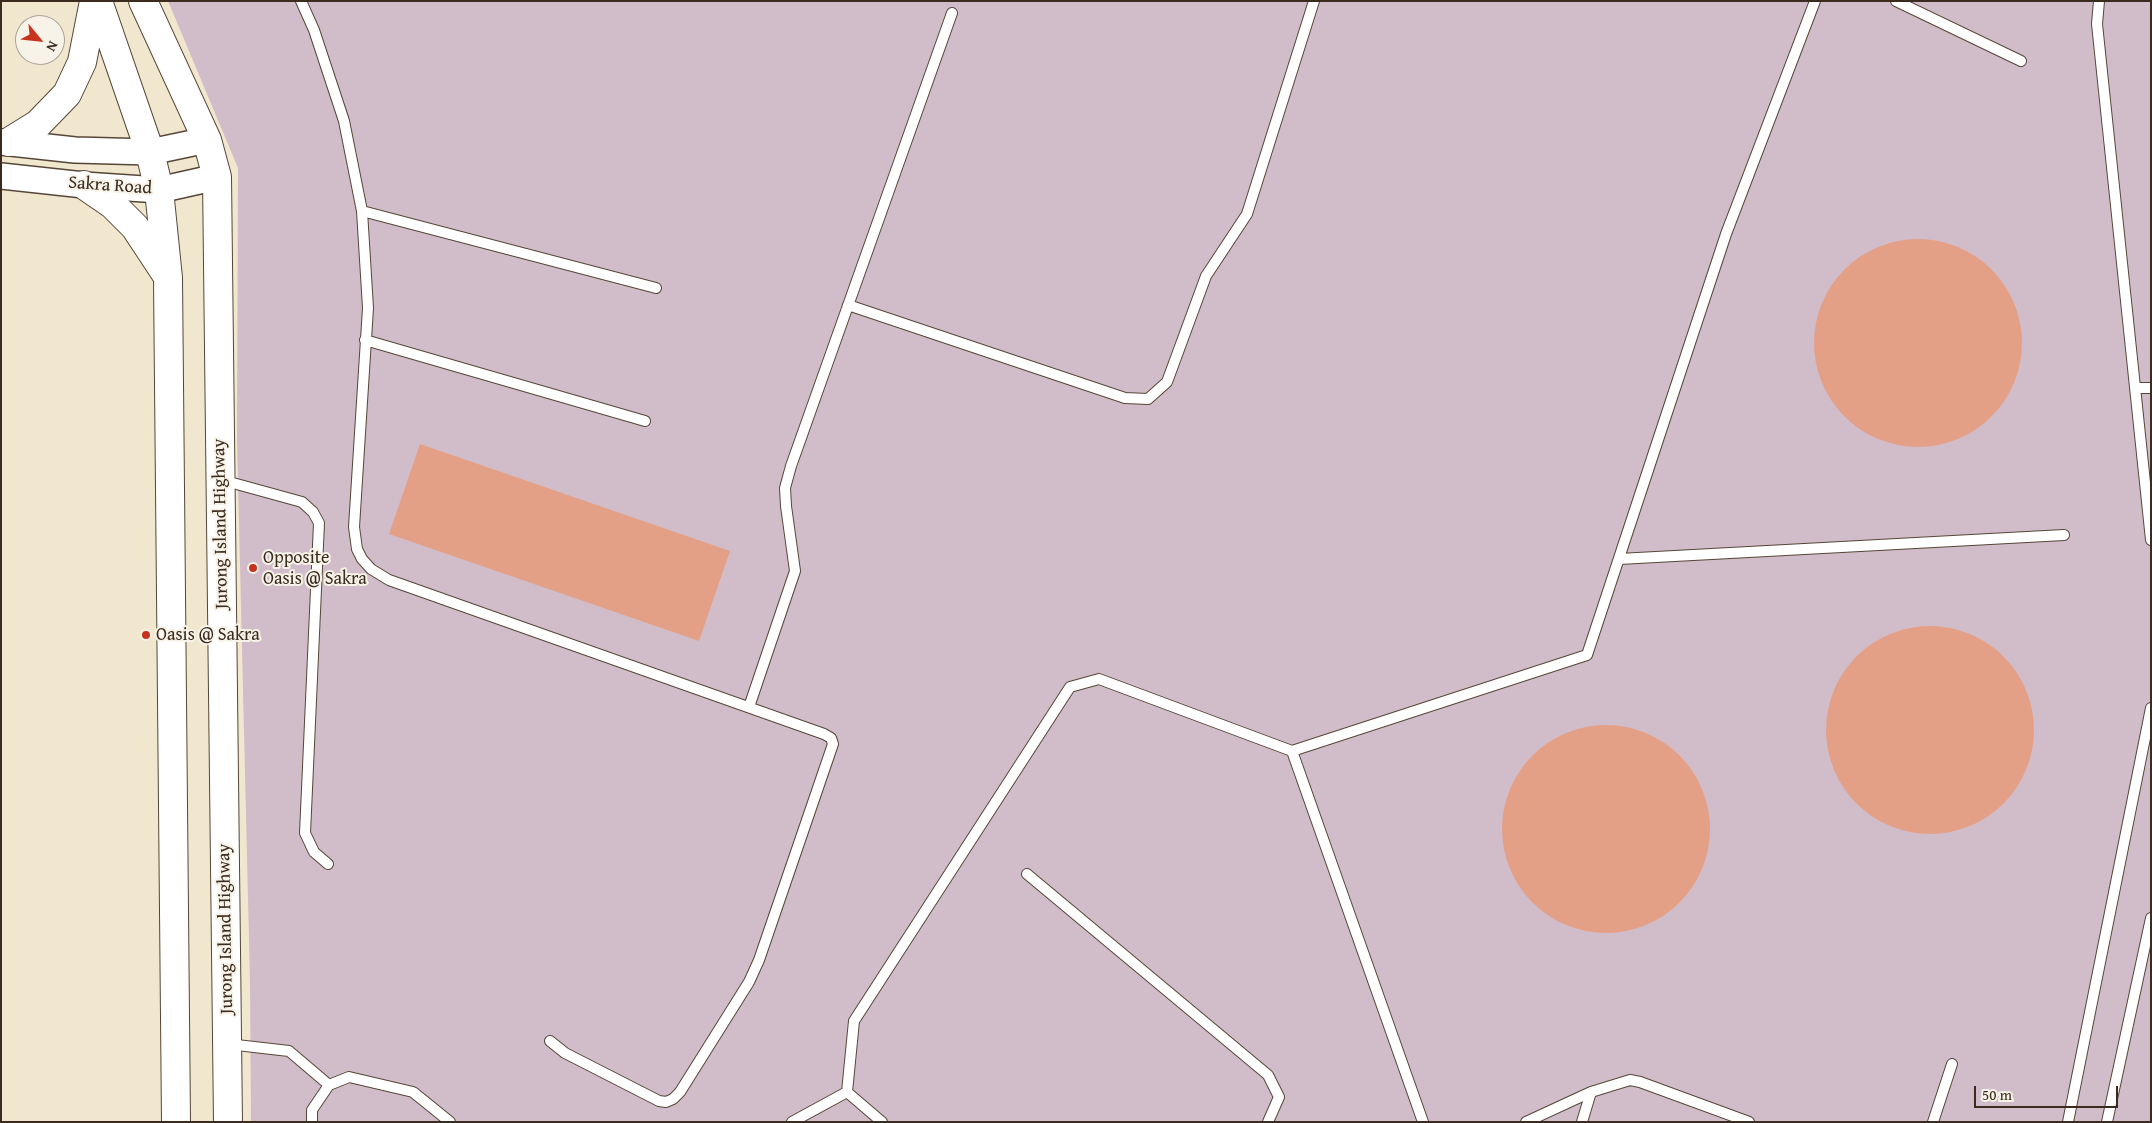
<!DOCTYPE html>
<style>
body{margin:0}
#map{position:relative;width:2152px;height:1123px;overflow:hidden;background:#f1e6ce;font-family:"Gentium Book Plus",serif}
canvas{display:block}
.frame{position:absolute;inset:0;border:2px solid #3b2a1e;pointer-events:none}
.north{position:absolute;left:15px;top:15px;width:50px;height:50px;box-sizing:border-box;background:#f7f3e8;border:1px solid #aca397;border-radius:50%;rotate:118deg;font-size:14px;font-weight:700;line-height:20px;text-align:center;color:#3b2a1e}
.north::after{content:'';display:block;margin:auto;width:18px;height:22px;background:#c8321e;clip-path:polygon(50% 0,100% 100%,50% 72%,0 100%)}
.scale{position:absolute;left:1974px;top:1086px;width:144px;height:22px;box-sizing:border-box;border:2px solid #3b2a1e;border-top:0;padding-left:6px;font-size:15px;line-height:18px;white-space:nowrap;color:#3b2a1e;-webkit-text-stroke:4px #f7f3e8;paint-order:stroke}
</style>
<div id="map">
<canvas width="2152" height="1123"></canvas>
<div class="frame"></div>
<div class="north">N</div>
<div class="scale">50 m</div>
</div>
<script>
const g = document.querySelector('canvas').getContext('2d');
g.lineJoin = 'round';
function fillPath(path, color) {
  g.fillStyle = color;
  g.fill(path, 'evenodd');
}
function poly(rows) {
  const path = new Path2D();
  for (const r of rows) {
    if (r.length === 3) {
      path.moveTo(r[0] + r[2], r[1]);
      path.arc(r[0], r[1], r[2], 0, 2 * Math.PI);
      continue;
    }
    path.moveTo(r[0], r[1]);
    for (let i = 2; i < r.length; i += 2) path.lineTo(r[i], r[i + 1]);
  }
  return path;
}
function trace(path, color, width, dash) {
  g.strokeStyle = color;
  g.lineWidth = width;
  g.lineCap = dash ? 'butt' : 'round';
  g.setLineDash(dash || []);
  g.stroke(path);
}
function write(font, color, halo, rows, align = 'center') {
  g.font = font + ' "Gentium Book Plus",serif';
  g.lineWidth = 4;
  g.setLineDash([]);
  g.textBaseline = 'middle';
  g.strokeStyle = halo;
  g.fillStyle = color;
  for (const [text, x, y, turn = 0] of rows) {
    g.save();
    g.translate(x, y);
    g.rotate((+turn || 0) * Math.PI / 180);
    g.textAlign = isNaN(turn) ? turn : align;
    if (halo) g.strokeText(text, 0, 0);
    g.fillText(text, 0, 0);
    g.restore();
  }
}
const industrial = poly([
 [168,1,2151,1,2151,1122,251,1122,250,982,237,439,238,168]
]);
const building = poly([
 [1918,343,104],
 [420,444,730,551,699,641,389,534],
 [1930,730,104],
 [1606,829,104]
]);
const service = poly([
 [301,1,314,30,344,121,362,211,368,308,354,527,357,549,362,559,371,569,389,580,824,734,831,738,833,744,759,960,749,982,680,1092,673,1099,666,1102,659,1101,565,1053,550,1041],
 [1896,1,2021,61],
 [2099,1,2097,24,2151,540],
 [362,211,656,288],
 [848,305,1125,398,1148,399,1167,382,1206,276,1247,214,1314,1],
 [365,340,645,421],
 [2135,388,2151,388],
 [222,480,302,502,313,512,319,523,305,833,314,852,328,864],
 [1619,559,2064,535],
 [749,707,795,571,786,506,785,488,791,466,952,13],
 [1292,751,1423,1122],
 [1027,874,1268,1075,1279,1097,1268,1122],
 [228,1044,289,1051,329,1085],
 [847,1092,854,1021,1070,687,1099,679,1292,751,1587,655,1726,234,1815,1],
 [847,1092,882,1122],
 [312,1122,312,1110,329,1085,349,1077,413,1092,450,1122],
 [792,1122,847,1092],
 [1526,1122,1591,1092,1630,1080,1640,1082,1749,1122],
 [1582,1122,1591,1092],
 [1933,1122,1952,1064],
 [2068,1122,2151,708],
 [2107,1122,2151,918]
]);
const tertiary = poly([
 [1,142,75,150,150,152,207,140],
 [1,176,84,185,159,190,217,177]
]);
const primary = poly([
 [98,1,150,152,159,190,168,278,176,1122],
 [143,1,207,140,217,177,228,1122],
 [9,142,38,124,67,94,82,62,94,1],
 [84,185,113,205,135,227,166,274]
]);
const markers = [
 [253,568,5,"#c8321e"],
 [146,635,5,"#c8321e"]
];
const streetNames = [
 ["Sakra Road",110,186,4],
 ["Jurong Island Highway",221,524,-91],
 ["Jurong Island Highway",226,929,-91]
];
const poiNames = [
 ["Opposite",263,558],
 ["Oasis @ Sakra",263,579],
 ["Oasis @ Sakra",156,635]
];
fillPath(industrial, '#d1bdc9');
fillPath(building, '#e4a087');
trace(service, '#564638', 12);
trace(tertiary, '#564638', 28);
trace(primary, '#564638', 30);
trace(service, '#fff', 10);
trace(tertiary, '#fff', 25);
trace(primary, '#fff', 28);
for (const [x, y, r, color] of markers) {
  const dot = new Path2D();
  dot.arc(x, y, r, 0, 2 * Math.PI);
  g.fillStyle = color;
  g.fill(dot);
  trace(dot, '#f7f3e8', 2);
}
write('18px', '#3b2a1e', '#f7f3e8', streetNames);
write('18px', '#3b2a1e', '#f7f3e8', poiNames, 'left');
</script>
